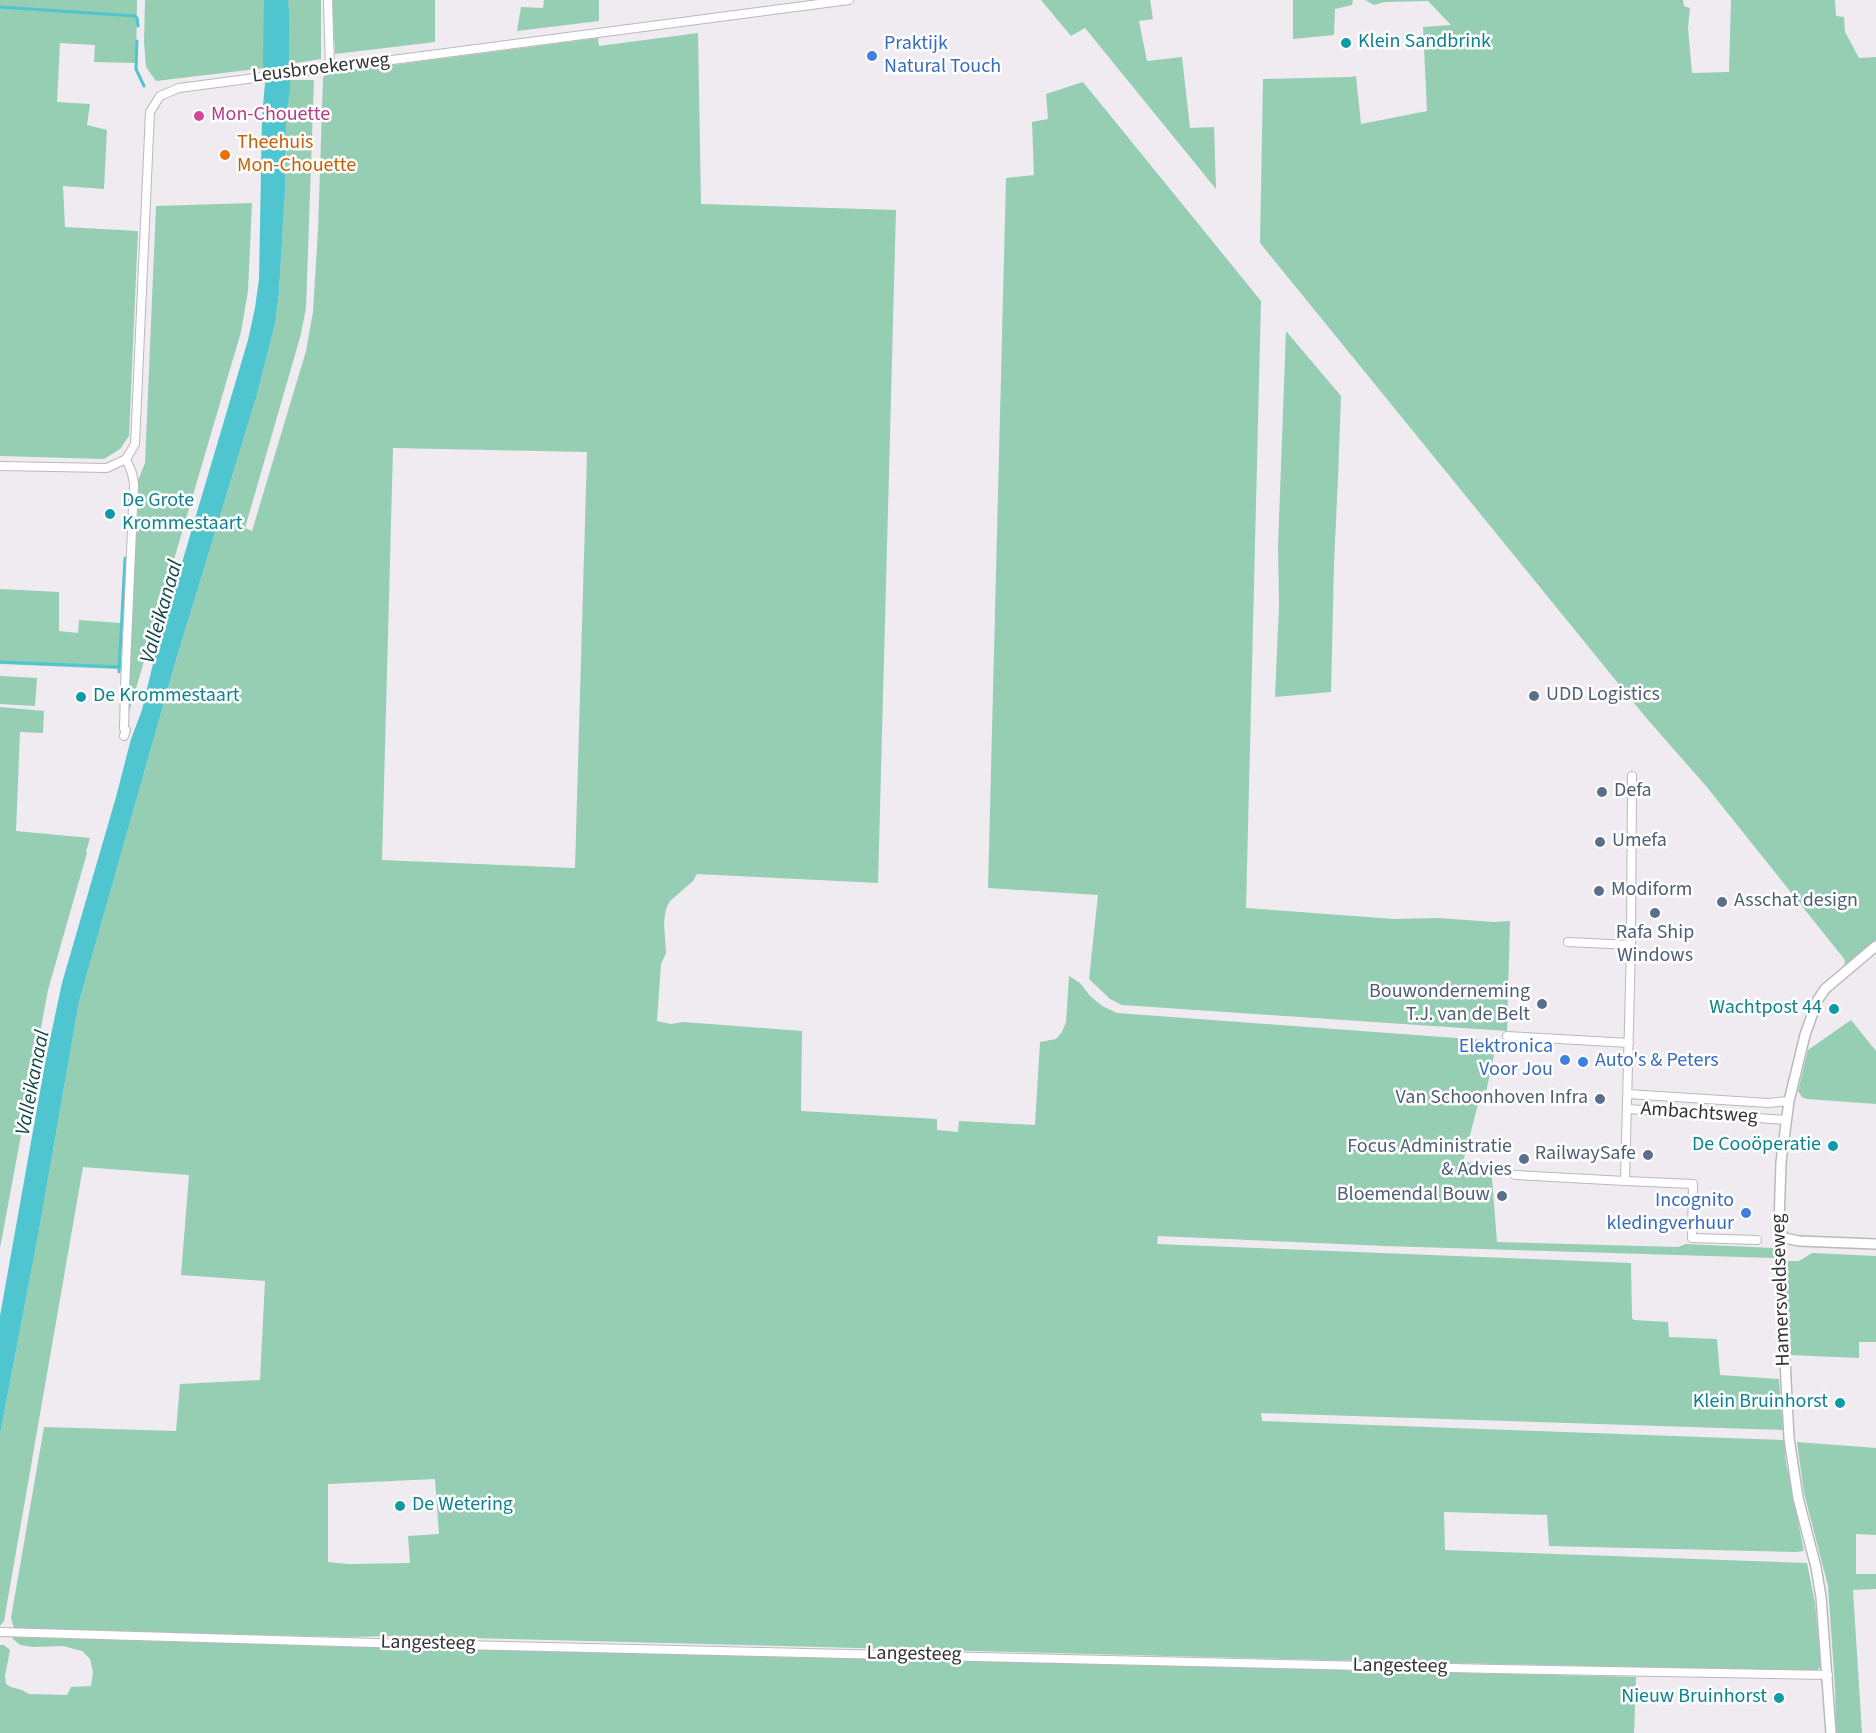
<!DOCTYPE html>
<meta charset="utf-8">
<style>
body{margin:0}
canvas{display:block;background:#efebf0}
</style>
<canvas width="1876" height="1733"></canvas>
<script>
const g = document.querySelector('canvas').getContext('2d');
g.lineJoin = 'round';
function fillPath(path, color) {
  g.fillStyle = color;
  g.fill(path, 'evenodd');
}
function poly(rows) {
  const path = new Path2D();
  for (const r of rows) {
    path.moveTo(r[0], r[1]);
    for (let i = 2; i < r.length; i += 2) path.lineTo(r[i], r[i + 1]);
  }
  return path;
}
function trace(path, color, width, dash) {
  g.strokeStyle = color;
  g.lineWidth = width;
  g.lineCap = dash ? 'butt' : 'round';
  g.setLineDash(dash || []);
  g.stroke(path);
}
function write(font, color, halo, rows, align = 'center') {
  g.font = font + ' "Source Sans 3",sans-serif';
  g.lineWidth = 5;
  g.setLineDash([]);
  g.textBaseline = 'middle';
  g.strokeStyle = halo;
  g.fillStyle = color;
  for (const [text, x, y, turn = 0] of rows) {
    g.save();
    g.translate(x, y);
    g.rotate((+turn || 0) * Math.PI / 180);
    g.textAlign = isNaN(turn) ? turn : align;
    if (halo) g.strokeText(text, 0, 0);
    g.fillText(text, 0, 0);
    g.restore();
  }
}
const green = poly([
 [0,0,137,0,136,63,94,62,95,45,60,43,57,102,90,104,87,125,107,130,104,189,63,186,65,227,138,231,129,436,120,449,104,459,0,456],
 [145,0,264,0,265,68,156,81,146,67,144,42],
 [288,0,321,0,321,59,290,64],
 [332,0,435,0,435,42,335,54],
 [544,0,599,0,599,21,517,31,521,7,543,8],
 [1041,0,1150,0,1153,19,1139,21,1147,61,1182,57,1190,128,1214,127,1216,189,1085,28,1071,36],
 [1293,0,1353,0,1352,5,1335,9,1334,35,1293,39],
 [1365,0,1683,0,1684,6,1690,8,1688,28,1692,73,1729,72,1731,0,1835,0,1836,16,1844,17,1845,32,1859,58,1876,57,1876,940,1844,967,1845,960,1706,786,1648,720,1260,243,1263,79,1351,77,1356,76,1361,124,1427,111,1423,27,1451,25,1428,1,1385,2,1374,5],
 [698,33,701,204,896,210,878,883,697,874,693,881,670,901,666,909,664,922,666,953,661,964,657,1021,671,1024,683,1022,802,1031,801,1111,937,1119,937,1130,958,1132,959,1121,1035,1125,1040,1042,1056,1039,1062,1032,1066,1022,1069,976,1080,983,1090,996,1102,1006,1117,1013,1497,1041,1485,1097,1481,1099,1477,1108,1463,1162,1478,1163,1480,1168,1491,1166,1497,1242,1678,1247,1686,1244,1774,1248,1774,1258,1385,1246,1158,1236,1157,1244,1631,1263,1632,1318,1634,1320,1668,1322,1669,1337,1717,1339,1720,1375,1779,1379,1783,1430,1261,1413,1262,1421,1784,1440,1786,1463,1804,1551,1796,1552,1549,1546,1547,1515,1444,1512,1445,1550,1807,1563,1815,1603,1821,1667,1816,1671,1362,1661,394,1636,351,1637,20,1630,14,1628,11,1618,44,1427,176,1431,180,1384,260,1380,265,1281,181,1275,189,1175,83,1167,4,1621,0,1626,0,1434,38,1236,79,1002,176,660,256,398,275,324,279,292,285,191,286,119,290,80,314,80,306,308,301,334,245,528,252,531,306,351,313,312,318,231,323,78,325,74,598,38,599,46],
 [393,448,587,452,575,868,382,860],
 [435,1479,439,1534,408,1536,410,1563,348,1564,328,1562,328,1484],
 [1083,82,1261,301,1246,908,1394,919,1439,918,1494,922,1510,921,1507,1031,1122,1005,1110,999,1089,979,1098,895,988,888,1006,178,1034,175,1032,122,1048,119,1046,94],
 [252,203,248,291,241,332,127,719,137,483,145,463,156,206],
 [1286,331,1341,396,1338,478,1334,564,1331,692,1275,697,1279,606,1278,546],
 [0,589,59,592,59,631,78,633,79,620,121,623,118,669,0,664],
 [0,676,37,678,35,706,0,704],
 [0,707,44,711,43,733,20,732,16,831,90,838,86,852,87,853,48,990,0,1248],
 [1851,1020,1876,1051,1876,1104,1807,1099,1802,1097,1798,1091,1808,1050],
 [1812,1253,1876,1256,1876,1342,1859,1342,1859,1358,1789,1355,1785,1261,1799,1261],
 [1797,1442,1876,1448,1876,1535,1856,1534,1856,1574,1876,1574,1876,1589,1853,1590,1862,1733,1836,1733,1835,1687,1828,1586,1804,1493],
 [12,1636,357,1644,392,1647,1636,1677,1634,1733,0,1733,0,1645,4,1645,10,1650,5,1676,6,1684,11,1687,22,1690,29,1694,67,1695,71,1687,91,1686,93,1672,90,1659,82,1651,63,1646,33,1647,20,1645,13,1639]
]);
const water = poly([
 [264,0,288,0,289,11,290,88,286,119,285,191,279,292,275,324,256,398,176,660,79,1002,38,1236,0,1434,0,1316,46,1058,62,983,116,797,131,739,142,710,157,647,248,340,255,308,259,279,262,117,265,83,263,62]
]);
const stream = poly([
 [0,7,135,16,137,18,138,26],
 [137,41,136,69,144,86],
 [0,662,120,667],
 [119,672,125,558]
]);
const minor = poly([
 [328,0,330,68],
 [0,466,107,468,126,459,135,444,150,112,160,96,179,88,849,0],
 [124,736,126,730,124,729,125,687,134,484,132,473,126,459],
 [1632,776,1631,945,1625,1181,1693,1184,1692,1238,1757,1240],
 [1568,942,1631,945],
 [1507,1036,1629,1043],
 [1628,1094,1768,1103,1789,1101],
 [1628,1109,1786,1120],
 [1515,1175,1625,1181],
 [0,1632,375,1643,1495,1669,1828,1675]
]);
const tertiary = poly([
 [1785,1238,1779,1243,1789,1438,1798,1498,1816,1567,1821,1597,1831,1733],
 [1785,1238,1781,1234,1779,1224,1781,1162,1789,1101,1805,1035,1817,1001,1825,989,1876,946],
 [1785,1238,1799,1241,1876,1244]
]);
const markers = [
 [1346,43,6,"#0f9aa8"],
 [872,56,6,"#3f7fe0"],
 [199,116,6,"#d1479c"],
 [225,155,6,"#e8710a"],
 [110,514,6,"#0f9aa8"],
 [1534,696,6,"#5c6f8a"],
 [81,697,6,"#0f9aa8"],
 [1602,792,6,"#5c6f8a"],
 [1600,842,6,"#5c6f8a"],
 [1599,891,6,"#5c6f8a"],
 [1722,902,6,"#5c6f8a"],
 [1655,913,6,"#5c6f8a"],
 [1542,1004,6,"#5c6f8a"],
 [1834,1009,6,"#0f9aa8"],
 [1565,1060,6,"#3f7fe0"],
 [1583,1062,6,"#3f7fe0"],
 [1600,1099,6,"#5c6f8a"],
 [1833,1146,6,"#0f9aa8"],
 [1648,1155,6,"#5c6f8a"],
 [1524,1159,6,"#5c6f8a"],
 [1502,1196,6,"#5c6f8a"],
 [1746,1213,6,"#3f7fe0"],
 [1840,1403,6,"#0f9aa8"],
 [400,1506,6,"#0f9aa8"],
 [1779,1698,6,"#0f9aa8"]
];
const cultureNames = [
 ["Klein Sandbrink",1358,43],
 ["De Grote",122,502],
 ["Krommestaart",122,525],
 ["De Krommestaart",93,697],
 ["Wachtpost 44",1822,1009,"right"],
 ["De Cooöperatie",1821,1146,"right"],
 ["Klein Bruinhorst",1828,1403,"right"],
 ["De Wetering",412,1506],
 ["Nieuw Bruinhorst",1767,1698,"right"]
];
const shopNames = [
 ["Praktijk",884,45],
 ["Natural Touch",884,68],
 ["Elektronica",1553,1048,"right"],
 ["Voor Jou",1553,1071,"right"],
 ["Auto's & Peters",1595,1062],
 ["Incognito",1734,1202,"right"],
 ["kledingverhuur",1734,1225,"right"]
];
const streetNames = [
 ["Leusbroekerweg",321,69,-7],
 ["Ambachtsweg",1699,1114,4],
 ["Hamersveldseweg",1782,1290,-92],
 ["Langesteeg",428,1644,1],
 ["Langesteeg",914,1655,1],
 ["Langesteeg",1400,1667,1]
];
const hotelNames = [
 ["Mon-Chouette",211,116]
];
const foodNames = [
 ["Theehuis",237,144],
 ["Mon-Chouette",237,167]
];
const serviceNames = [
 ["UDD Logistics",1546,696],
 ["Defa",1614,792],
 ["Umefa",1612,842],
 ["Modiform",1611,891],
 ["Asschat design",1734,902],
 ["Rafa Ship",1655,934,"center"],
 ["Windows",1655,957,"center"],
 ["Bouwonderneming",1530,993,"right"],
 ["T.J. van de Belt",1530,1016,"right"],
 ["Van Schoonhoven Infra",1588,1099,"right"],
 ["Focus Administratie",1512,1148,"right"],
 ["& Advies",1512,1171,"right"],
 ["RailwaySafe",1636,1155,"right"],
 ["Bloemendal Bouw",1490,1196,"right"]
];
const waterNames = [
 ["Valleikanaal",163,612,-74],
 ["Valleikanaal",34,1083,-79]
];
fillPath(green, '#96ceb3');
fillPath(water, '#4fc5d0');
trace(stream, '#4fc5d0', 3);
trace(minor, '#bbb8bd', 10);
trace(tertiary, '#bbb8bd', 12);
trace(minor, '#fff', 8);
trace(tertiary, '#fff', 9);
for (const [x, y, r, color] of markers) {
  const dot = new Path2D();
  dot.arc(x, y, r, 0, 2 * Math.PI);
  g.fillStyle = color;
  g.fill(dot);
  trace(dot, '#fff', 2);
}
write('20px', '#0d838f', '#fff', cultureNames, 'left');
write('20px', '#366cbe', '#fff', shopNames, 'left');
write('20px', '#333234', '#fff', streetNames);
write('20px', '#b23c85', '#fff', hotelNames, 'left');
write('20px', '#c56008', '#fff', foodNames, 'left');
write('20px', '#4e5e75', '#fff', serviceNames, 'left');
write('italic 21px', '#12474b', '#fff', waterNames);
</script>
